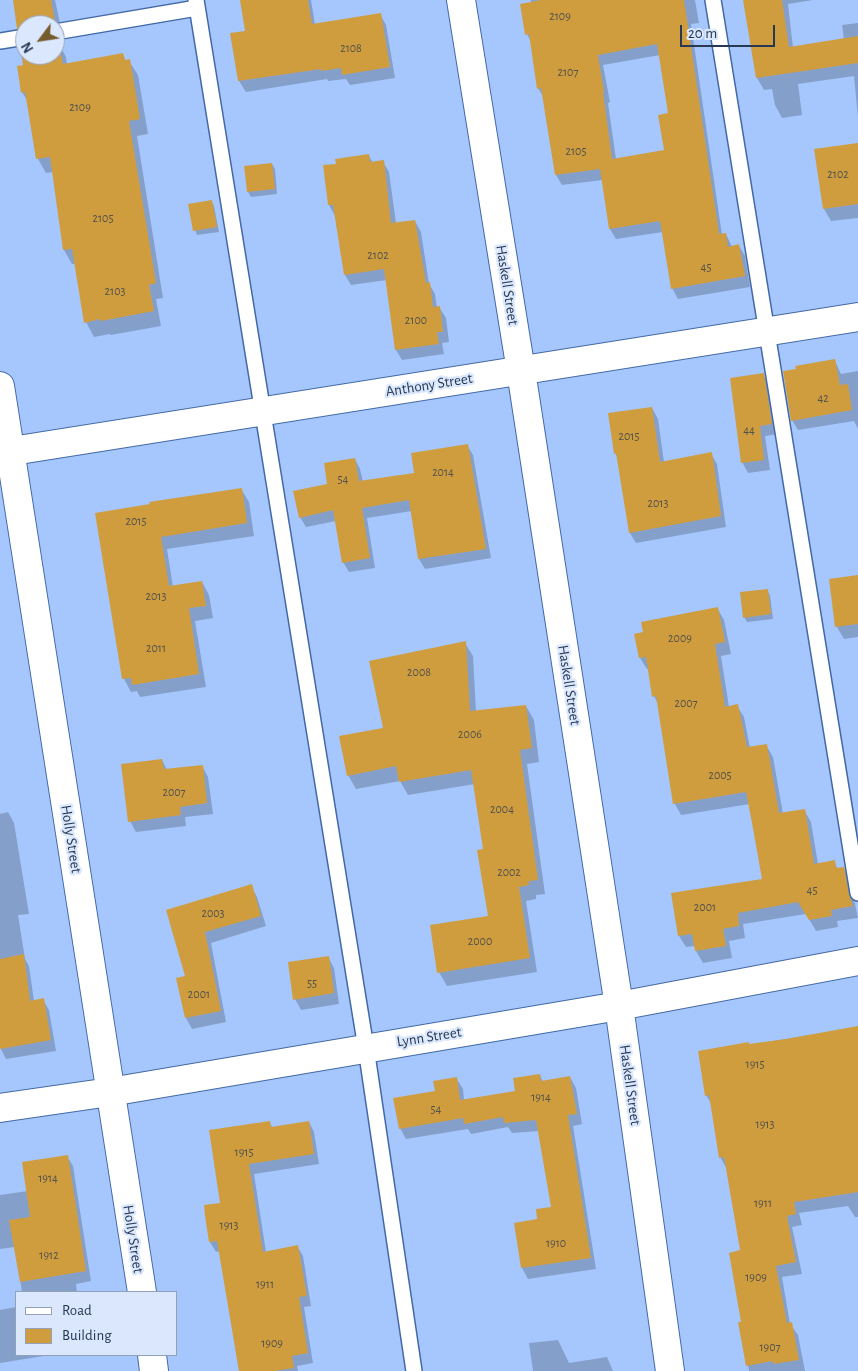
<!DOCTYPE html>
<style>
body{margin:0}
#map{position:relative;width:858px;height:1371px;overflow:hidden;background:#a6c7fd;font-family:"Alegreya Sans",sans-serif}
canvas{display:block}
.legend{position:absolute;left:15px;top:1291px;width:162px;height:65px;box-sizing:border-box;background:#dae7fc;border:1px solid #92a1b8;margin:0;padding:6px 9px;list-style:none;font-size:15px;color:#273852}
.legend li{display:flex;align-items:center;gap:10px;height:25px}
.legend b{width:25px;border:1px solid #92a1b8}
.north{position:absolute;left:15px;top:15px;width:50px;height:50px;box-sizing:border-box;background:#dae7fc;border:1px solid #92a1b8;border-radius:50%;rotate:239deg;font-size:14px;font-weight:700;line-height:20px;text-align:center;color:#273852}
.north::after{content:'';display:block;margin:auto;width:18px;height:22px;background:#765b2d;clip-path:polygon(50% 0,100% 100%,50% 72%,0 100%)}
.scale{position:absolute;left:680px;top:25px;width:95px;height:22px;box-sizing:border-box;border:2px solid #273852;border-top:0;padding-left:6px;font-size:15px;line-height:18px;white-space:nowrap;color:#273852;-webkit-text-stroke:4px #dae7fc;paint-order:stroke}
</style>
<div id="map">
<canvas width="858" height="1371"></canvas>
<ul class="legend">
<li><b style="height:6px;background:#fff"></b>Road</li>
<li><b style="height:14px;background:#d09d3e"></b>Building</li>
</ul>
<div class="north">N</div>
<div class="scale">20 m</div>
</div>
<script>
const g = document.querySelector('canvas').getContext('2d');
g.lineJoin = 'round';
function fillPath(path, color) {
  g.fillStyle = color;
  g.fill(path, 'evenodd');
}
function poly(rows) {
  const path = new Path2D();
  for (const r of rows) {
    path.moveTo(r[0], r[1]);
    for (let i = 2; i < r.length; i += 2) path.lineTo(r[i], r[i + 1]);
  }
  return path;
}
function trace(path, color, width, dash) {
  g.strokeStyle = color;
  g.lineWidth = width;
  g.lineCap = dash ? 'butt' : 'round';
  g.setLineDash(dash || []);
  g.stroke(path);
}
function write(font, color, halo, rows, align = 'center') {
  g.font = font + ' "Alegreya Sans",sans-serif';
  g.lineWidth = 4.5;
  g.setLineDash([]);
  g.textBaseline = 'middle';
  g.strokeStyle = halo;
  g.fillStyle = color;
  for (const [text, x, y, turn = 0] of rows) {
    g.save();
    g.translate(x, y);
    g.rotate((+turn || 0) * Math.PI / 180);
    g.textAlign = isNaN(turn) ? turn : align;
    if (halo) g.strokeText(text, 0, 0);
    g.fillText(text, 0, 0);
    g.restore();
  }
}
const shadow = poly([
 [14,0,55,0,63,37,57,40,56,42,58,42,66,57,67,64,123,55,126,61,129,61,138,75,148,134,137,136,163,298,156,299,161,326,111,335,110,334,94,337,86,322,76,264,72,264,64,250,53,172,46,173,38,159,28,102,22,92,25,47,25,55,55,55,55,25,25,25,25,40,18,28],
 [241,0,311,0,315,25,380,14,386,25,395,78,350,85,346,79,328,81,327,79,246,92,239,81,232,34,246,32],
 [531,0,695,0,699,23,691,24,722,235,726,234,732,247,739,246,745,256,750,287,678,299,672,288,663,232,616,239,610,229,603,180,562,185,556,175,544,98,538,88,531,42,527,34],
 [660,55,669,114,665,151,616,159,608,103,610,102,603,65],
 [759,0,813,0,788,4,793,48,844,40,842,25,858,23,858,118,854,76,798,84,802,115,782,118,775,105,772,89,764,90,757,78],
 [858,144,858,218,831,221,824,209],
 [369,156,373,163,383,162,389,172,396,223,415,221,421,232,429,284,435,294,437,308,439,307,446,318,449,342,442,343,444,354,402,360,396,350,387,280,351,285,345,275,335,216,329,205,337,165],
 [272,164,275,169,277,194,251,197,248,192,245,168],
 [211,201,214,206,219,232,197,235,195,230],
 [835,361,841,374,858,371,858,429,854,421,798,430,792,420],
 [763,375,770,385,778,434,765,436,770,470,748,473,742,462],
 [652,408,658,419,664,462,711,454,717,464,726,527,636,543,630,533,618,458,615,453],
 [467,445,473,455,491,558,425,569,419,559,412,511,367,518,375,568,349,572,343,562,336,521,306,527,300,517,329,485,355,459,360,469,363,482,416,474],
 [241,489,249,502,254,536,167,549,173,587,202,582,209,595,213,618,195,621,206,687,140,697,137,691,131,692,124,679,96,514],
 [858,576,858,637,844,639,837,627],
 [767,590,770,595,773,619,747,622,744,617],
 [717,608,724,620,731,654,721,656,729,707,737,706,744,717,750,748,766,745,773,757,783,814,804,810,811,822,818,864,834,862,838,869,844,868,850,880,858,918,837,921,838,927,816,931,806,914,743,924,745,938,729,941,732,958,703,963,696,951,695,946,686,947,679,936,763,880,750,804,681,815,675,804,658,704,654,696,649,669,647,669,640,658],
 [465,643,473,656,476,712,526,706,534,720,539,762,527,764,545,894,536,895,536,899,526,901,537,972,447,986,439,972,489,917,484,850,475,784,408,795,400,781,356,789,348,775,385,729],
 [162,760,167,770,202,766,208,777,213,814,185,817,186,826,136,832,130,821],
 [8,812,14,823,29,914,18,915,25,959,29,966,34,1001,43,1000,49,1010,56,1051,6,1059,0,1047,0,814],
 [251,886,257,897,266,926,211,943,226,1022,192,1029,186,1018,178,979,187,977,168,911],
 [328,957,334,968,339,1004,301,1010,295,999],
 [858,1027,858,1217,855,1217,848,1206,799,1213,802,1225,792,1227,802,1274,782,1277,790,1324,798,1335,805,1371,749,1371,740,1323,743,1323,741,1251,727,1169,720,1157,712,1105,706,1095,749,1045],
 [540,1075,543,1082,570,1077,576,1088,582,1124,573,1126,596,1269,528,1279,522,1268,516,1224,539,1220,553,1208,539,1131,512,1133,508,1127,471,1134,468,1129,406,1139,400,1128,436,1092,456,1078,463,1089,464,1100,516,1092],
 [269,1122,273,1128,309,1122,314,1132,319,1164,254,1174,266,1252,297,1246,303,1256,311,1306,304,1307,313,1363,297,1366,298,1371,239,1371,220,1251,216,1252,210,1242,222,1204],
 [67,1156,73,1166,91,1281,76,1284,77,1292,22,1292,15,1247,0,1249,0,1195,28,1191],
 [16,1307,16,1355,50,1355,0,1363,0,1310],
 [558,1340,569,1363,607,1357,613,1371,533,1371,529,1343]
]);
const building = poly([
 [13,0,51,0,55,22,49,25,25,25,25,28,17,29],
 [240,0,308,0,312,24,381,13,390,67,342,75,341,68,321,71,321,69,238,81,230,33,245,31],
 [541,0,684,0,719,234,726,233,728,247,739,244,745,276,671,289,660,221,609,229,600,169,555,175,541,88,537,89,529,34,525,35,520,4],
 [657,44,668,113,658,115,664,150,612,159,603,92,604,92,598,55],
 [743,0,782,0,789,47,858,36,858,63,756,78],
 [55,41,58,41,63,64,123,53,125,60,130,59,140,119,129,121,156,283,149,285,154,311,101,321,100,319,84,323,72,249,63,250,50,157,36,159,25,92,21,93,17,66,23,65,20,47,25,46,25,55,55,55],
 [858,143,858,204,823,209,814,149],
 [369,154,370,162,384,160,391,223,415,220,426,283,430,282,433,307,440,306,443,332,437,332,439,344,395,350,384,269,344,275,333,205,328,205,323,165,336,164,335,159],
 [272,163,275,189,247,192,244,166],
 [212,200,217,227,193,231,188,204],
 [835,359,840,385,848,384,852,410,791,421,783,371,796,369,795,366],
 [764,373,772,424,760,426,764,460,741,463,730,378],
 [652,407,660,462,712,452,721,516,629,533,616,453,614,454,608,413],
 [468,444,486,549,418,559,409,500,362,508,370,558,342,563,333,510,299,518,293,491,327,484,324,463,355,458,359,481,414,473,411,453],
 [242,488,247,523,161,537,169,586,202,581,206,606,189,608,199,674,132,685,131,678,122,679,95,513,150,504,149,502],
 [858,575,858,624,835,627,829,579],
 [768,589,771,614,743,618,740,592],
 [718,607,725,642,715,644,725,707,738,704,747,747,767,744,779,813,805,809,814,864,835,860,836,868,844,867,849,894,853,906,831,910,832,916,809,920,798,902,738,913,739,926,723,929,726,946,695,951,692,934,678,936,671,893,762,879,752,823,746,792,673,804,656,696,652,697,646,657,639,658,634,634,643,632,641,622],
 [466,641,470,711,526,705,532,748,520,750,538,880,529,881,529,885,519,887,530,958,437,973,430,925,488,916,477,850,483,849,471,770,399,782,396,766,347,776,339,736,383,728,369,661],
 [162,759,164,769,203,765,207,803,180,807,181,815,128,822,121,764],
 [252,884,261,916,205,932,221,1011,185,1018,176,978,185,976,166,910],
 [24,954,30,1001,44,998,51,1040,0,1049,0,959],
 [329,956,334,993,293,1000,288,962],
 [858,1026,858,1192,794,1202,796,1214,787,1216,796,1262,776,1266,787,1323,792,1322,799,1360,773,1364,773,1361,746,1366,738,1322,741,1322,729,1253,740,1250,724,1157,719,1158,709,1095,705,1096,698,1051,749,1042,749,1044,786,1039],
 [540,1074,541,1081,570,1076,577,1114,568,1115,591,1258,521,1268,514,1223,537,1219,536,1209,551,1207,536,1120,504,1123,503,1117,464,1124,463,1118,399,1129,393,1098,435,1091,433,1081,457,1077,460,1100,515,1091,513,1078],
 [270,1121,271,1127,309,1121,314,1154,249,1164,263,1252,298,1245,307,1296,299,1297,308,1353,292,1356,294,1368,274,1371,239,1371,217,1241,209,1242,205,1216,204,1205,220,1203,209,1130],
 [68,1155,86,1271,20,1282,9,1220,30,1217,22,1162]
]);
const service = poly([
 [196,0,366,1048,414,1371],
 [713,0,858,893],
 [55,32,197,8],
 [0,41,25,37]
]);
const minor = poly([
 [461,0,521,371,619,1006,670,1371],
 [0,453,858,317],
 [0,1108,110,1092,619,1006,858,961]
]);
const tertiary = poly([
 [0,386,142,1292],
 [152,1355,154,1371]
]);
const numberNames = [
 ["2109",560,16],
 ["2108",351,48],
 ["2107",568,72],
 ["2109",80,107],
 ["2105",576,151],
 ["2102",838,174],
 ["2105",103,218],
 ["2102",378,255],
 ["45",706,267],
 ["2103",115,291],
 ["2100",416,320],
 ["42",823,398],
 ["44",749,430],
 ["2015",629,436],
 ["2014",443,472],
 ["54",343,479],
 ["2013",658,503],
 ["2015",136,521],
 ["2013",156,596],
 ["2009",680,638],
 ["2011",156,648],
 ["2008",419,672],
 ["2007",686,703],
 ["2006",470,734],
 ["2005",720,775],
 ["2007",174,792],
 ["2004",502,809],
 ["2002",509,872],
 ["45",812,890],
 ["2001",705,907],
 ["2003",213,913],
 ["2000",480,941],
 ["55",312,983],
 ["2001",199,994],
 ["1915",755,1064],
 ["1914",541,1097],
 ["54",436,1109],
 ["1913",765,1124],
 ["1915",244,1152],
 ["1914",48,1178],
 ["1911",763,1203],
 ["1913",229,1225],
 ["1910",556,1243],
 ["1912",49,1255],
 ["1909",756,1277],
 ["1911",265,1284],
 ["1909",272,1343],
 ["1907",770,1347]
];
const streetNames = [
 ["Haskell Street",507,285,81],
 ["Anthony Street",429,385,-9],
 ["Haskell Street",569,685,81],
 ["Holly Street",71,839,81],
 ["Lynn Street",429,1037,-9],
 ["Haskell Street",630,1085,82],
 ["Holly Street",133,1239,81]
];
fillPath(shadow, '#0003');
fillPath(building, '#d09d3e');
trace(service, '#4369a5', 18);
trace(minor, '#4369a5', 30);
trace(tertiary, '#4369a5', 30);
trace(service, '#fff', 15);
trace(minor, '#fff', 28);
trace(tertiary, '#fff', 28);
write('12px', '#51514d', null, numberNames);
write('15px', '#273852', '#dae7fc', streetNames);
</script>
